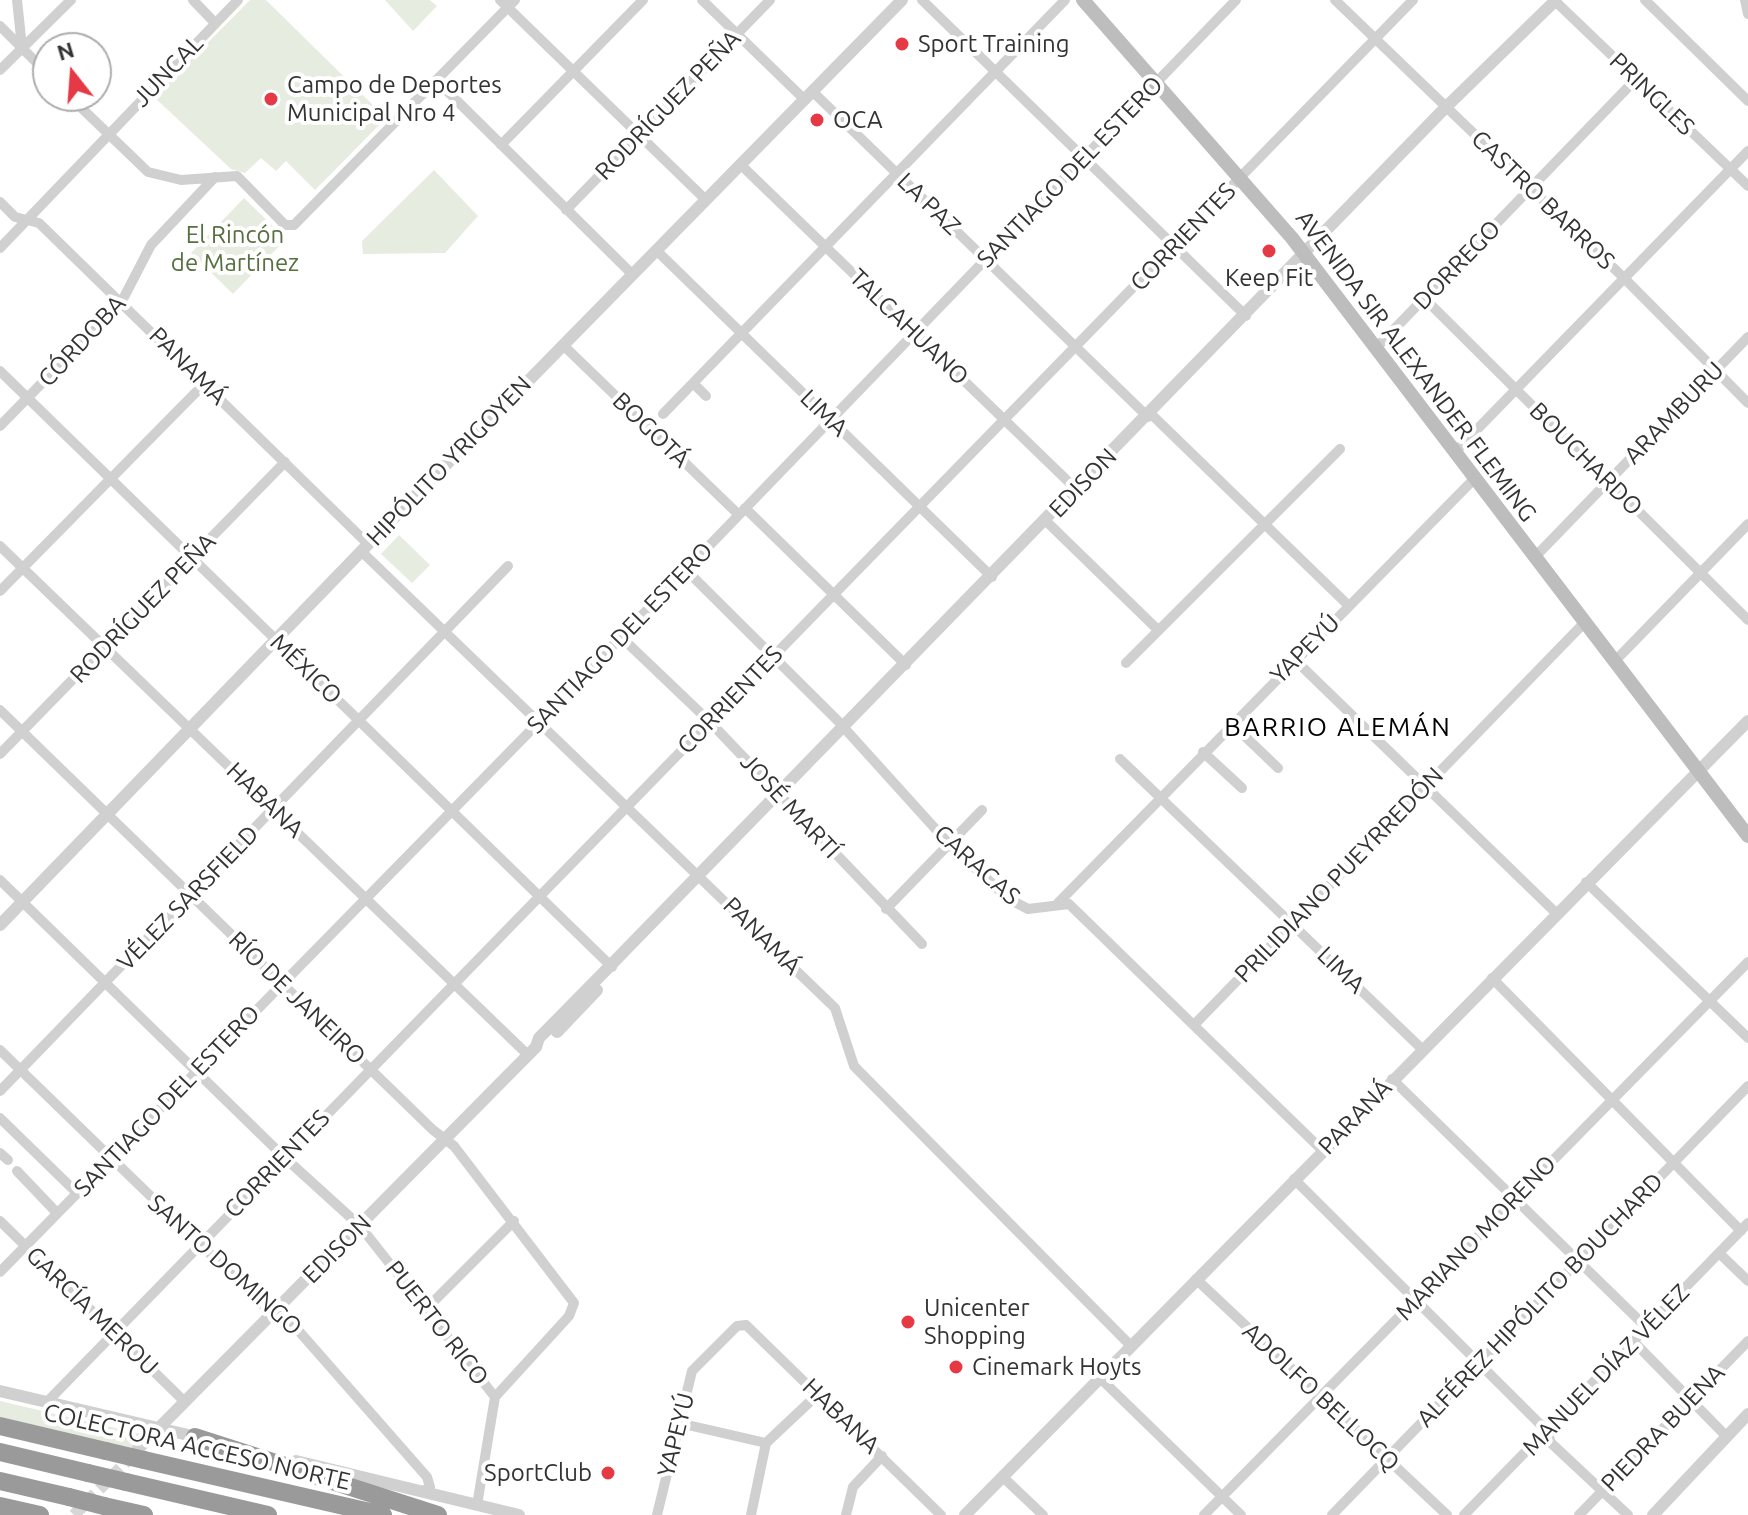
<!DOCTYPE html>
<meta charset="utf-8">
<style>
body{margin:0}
#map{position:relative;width:1748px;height:1515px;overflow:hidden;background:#fff;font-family:Ubuntu,sans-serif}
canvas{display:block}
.north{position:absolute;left:32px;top:32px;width:80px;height:80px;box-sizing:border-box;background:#fff;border:2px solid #adadad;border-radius:50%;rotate:343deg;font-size:22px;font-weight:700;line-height:32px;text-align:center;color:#333}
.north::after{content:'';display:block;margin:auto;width:28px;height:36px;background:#e63946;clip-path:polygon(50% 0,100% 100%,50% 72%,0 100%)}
</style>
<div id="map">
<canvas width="1748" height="1515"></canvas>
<div class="north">N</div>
</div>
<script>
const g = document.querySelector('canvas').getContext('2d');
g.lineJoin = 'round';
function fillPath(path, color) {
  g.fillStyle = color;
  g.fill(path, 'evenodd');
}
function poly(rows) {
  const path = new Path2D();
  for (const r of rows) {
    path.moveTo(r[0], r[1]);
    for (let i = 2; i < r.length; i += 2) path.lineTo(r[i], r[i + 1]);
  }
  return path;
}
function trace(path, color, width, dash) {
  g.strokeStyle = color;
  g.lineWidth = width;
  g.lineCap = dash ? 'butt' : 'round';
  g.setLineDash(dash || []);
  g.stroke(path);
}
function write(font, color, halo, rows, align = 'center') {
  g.font = font + ' Ubuntu,sans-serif';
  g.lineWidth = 8;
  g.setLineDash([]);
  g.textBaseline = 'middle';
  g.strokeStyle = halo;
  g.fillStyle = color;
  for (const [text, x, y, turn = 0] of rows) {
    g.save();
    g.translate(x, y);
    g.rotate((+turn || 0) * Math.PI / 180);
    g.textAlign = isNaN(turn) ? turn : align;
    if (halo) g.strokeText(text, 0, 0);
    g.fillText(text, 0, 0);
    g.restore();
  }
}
const green = poly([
 [250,0,266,0,386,118,315,190,286,161,276,171,261,158,245,173,231,169,154,97],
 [385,0,430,0,437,6,413,31],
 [434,170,478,216,445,253,363,254,362,241],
 [244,198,286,239,233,294,191,253],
 [399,535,430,565,412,583,381,554],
 [0,1401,141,1434,133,1448,0,1417]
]);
const tertiaryTunnel = poly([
 [74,1515,133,1455]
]);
const minor = poly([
 [17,0,22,47],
 [193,0,215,23],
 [500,0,706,200],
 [702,0,805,100],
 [922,0,1246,316],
 [1335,0,1624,278,1748,403],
 [1645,0,1748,101],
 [1745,0,1748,14],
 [1555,1,1748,186],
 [0,26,48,74],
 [0,70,71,0],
 [436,80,632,274],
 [813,92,1148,417],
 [69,96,148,172,181,180,237,176,285,225,294,225,515,0],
 [501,145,643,0],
 [741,165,1077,490],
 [0,202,15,217,39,223,368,544],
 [566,210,770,0],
 [0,248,238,0],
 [656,250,992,577],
 [1424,298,1748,620],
 [563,345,739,515],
 [1377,347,1636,79],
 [0,371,612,967],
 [693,383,706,396],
 [663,414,1065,0],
 [1151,414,1349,606],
 [0,426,122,301,151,245,215,177],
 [1455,452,1748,151],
 [745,508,906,665],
 [1046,521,1158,630],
 [0,546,528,1055],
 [361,551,835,1008,854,1066,1130,1345],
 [1534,558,1748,337],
 [686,570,837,720,950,845,1009,899,1028,909,1069,904,1322,1150],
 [0,591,205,383],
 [621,637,709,721,922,944],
 [1294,659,1556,913],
 [1615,661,1748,524],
 [1126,663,1340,449],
 [0,710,433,1130,454,1146,574,1303,569,1316,495,1397,477,1505],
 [1231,723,1278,768],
 [1203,752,1242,788],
 [0,754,285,462],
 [1120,759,1422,1049],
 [0,880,284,1157,360,1226,495,1397],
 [1586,882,1748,1038],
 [1058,903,1474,479],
 [886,909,982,810],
 [1492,978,1741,1231],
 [1194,1025,1584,623],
 [0,1050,267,1309,283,1313,427,1477,430,1487,423,1491],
 [1392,1079,1647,1328],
 [0,1091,508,566],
 [0,1118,77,1193],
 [0,1153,8,1160],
 [17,1171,57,1213],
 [1294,1179,1547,1431,1551,1443,1628,1515],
 [0,1221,185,1402],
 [1719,1253,1748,1281],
 [0,1272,538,723,1236,0],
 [1196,1279,1447,1515],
 [427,1308,514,1221],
 [1634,1342,1726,1436],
 [1099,1377,1241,1515],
 [47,1402,1413,0],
 [679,1423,766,1443],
 [1003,1477,1043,1515],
 [657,1515,692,1371,737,1326,746,1325,941,1515],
 [751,1515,766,1443,817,1395],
 [846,1515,853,1487,882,1456],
 [1204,1515,1748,962],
 [1332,1515,1748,1086],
 [1464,1515,1748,1223],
 [1579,1515,1748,1341]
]);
const tertiary = poly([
 [0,925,378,534,902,0],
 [557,1032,597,990],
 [0,1391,201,1438],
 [137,1450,536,1047,539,1038,606,970,1445,108,1556,0],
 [296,1461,519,1515],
 [965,1515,1748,721],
 [1653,1515,1748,1414]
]);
const secondary = poly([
 [1083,0,1292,238,1748,836]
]);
const motorway = poly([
 [0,1426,106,1451],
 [195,1437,438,1515],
 [0,1452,88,1473],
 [144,1460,383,1515],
 [0,1481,69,1497],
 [126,1482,268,1515],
 [0,1506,40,1515],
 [104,1506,144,1515]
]);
const motorwayBridge = poly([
 [106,1451,144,1460],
 [88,1473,126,1482],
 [69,1497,104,1506]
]);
const markers = [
 [902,44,8,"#e63946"],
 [271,99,8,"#e63946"],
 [817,120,8,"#e63946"],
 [1269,251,8,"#e63946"],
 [908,1322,8,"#e63946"],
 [956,1367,8,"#e63946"],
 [608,1473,8,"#e63946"]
];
const poiNames = [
 ["Sport Training",918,44],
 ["Campo de Deportes",287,85],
 ["Municipal Nro 4",287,113],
 ["OCA",833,120],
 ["Keep Fit",1269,278,"center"],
 ["Unicenter",924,1308],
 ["Shopping",924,1336],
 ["Cinemark Hoyts",972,1367],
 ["SportClub",592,1473,"right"]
];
const streetNames = [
 ["JUNCAL",168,71,-46],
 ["PRINGLES",1652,94,44],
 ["RODRÍGUEZ PEÑA",668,105,-46],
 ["SANTIAGO DEL ESTERO",1070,172,-46],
 ["CASTRO BARROS",1543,200,44],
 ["LA PAZ",929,204,44],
 ["CORRIENTES",1183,237,-46],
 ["DORREGO",1457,265,-46],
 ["TALCAHUANO",909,327,44],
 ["CÓRDOBA",82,341,-47],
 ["PANAMÁ",188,366,45],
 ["AVENIDA SIR ALEXANDER FLEMING",1416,366,53],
 ["LIMA",824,413,44],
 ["ARAMBURU",1674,413,-46],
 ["BOGOTÁ",651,430,44],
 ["BOUCHARDO",1586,459,45],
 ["HIPÓLITO YRIGOYEN",449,461,-46],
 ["EDISON",1083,483,-46],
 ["RODRÍGUEZ PEÑA",143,608,-46],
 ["SANTIAGO DEL ESTERO",620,638,-46],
 ["YAPEYÚ",1305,649,-45],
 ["MÉXICO",306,669,44],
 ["CORRIENTES",730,700,-46],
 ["HABANA",265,800,44],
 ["JOSÉ MARTÍ",790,806,47],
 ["CARACAS",977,865,42],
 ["PRILIDIANO PUEYRREDÓN",1339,875,-46],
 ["VÉLEZ SARSFIELD",188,898,-46],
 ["PANAMÁ",762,936,45],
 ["LIMA",1341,970,44],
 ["RÍO DE JANEIRO",297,998,44],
 ["SANTIAGO DEL ESTERO",167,1101,-46],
 ["PARANÁ",1355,1117,-46],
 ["CORRIENTES",277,1164,-46],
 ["MARIANO MORENO",1476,1238,-46],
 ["EDISON",337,1249,-45],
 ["SANTO DOMINGO",225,1265,42],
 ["ALFÉREZ HIPÓLITO BOUCHARD",1540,1300,-46],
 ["GARCÍA MEROU",92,1311,44],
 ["PUERTO RICO",437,1323,52],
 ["MANUEL DÍAZ VÉLEZ",1606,1370,-46],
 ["ADOLFO BELLOCQ",1321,1397,43],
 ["HABANA",841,1416,44],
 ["PIEDRA BUENA",1663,1428,-46],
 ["YAPEYÚ",676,1435,-76],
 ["COLECTORA ACCESO NORTE",197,1447,13]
];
const parkNames = [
 ["El Rincón",235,235],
 ["de Martínez",235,263]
];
const neighbourhoodNames = [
 ["BARRIO ALEMÁN",1338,727]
];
fillPath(green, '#e6ecdf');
trace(tertiaryTunnel, '#d6d6d6', 12, [12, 6]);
trace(minor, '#d0d0d0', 10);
trace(tertiary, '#d0d0d0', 12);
trace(secondary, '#bdbdbd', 14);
trace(motorway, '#9a9a9a', 18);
trace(motorwayBridge, '#9a9a9a', 18);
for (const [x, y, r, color] of markers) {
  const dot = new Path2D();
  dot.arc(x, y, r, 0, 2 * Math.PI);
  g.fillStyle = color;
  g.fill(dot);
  trace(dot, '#fff', 3);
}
write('24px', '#333', '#fff', poiNames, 'left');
write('24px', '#333', '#fff', streetNames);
write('24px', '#56703f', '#fff', parkNames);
g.letterSpacing = '2px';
write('26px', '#000', '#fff', neighbourhoodNames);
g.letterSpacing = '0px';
</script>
